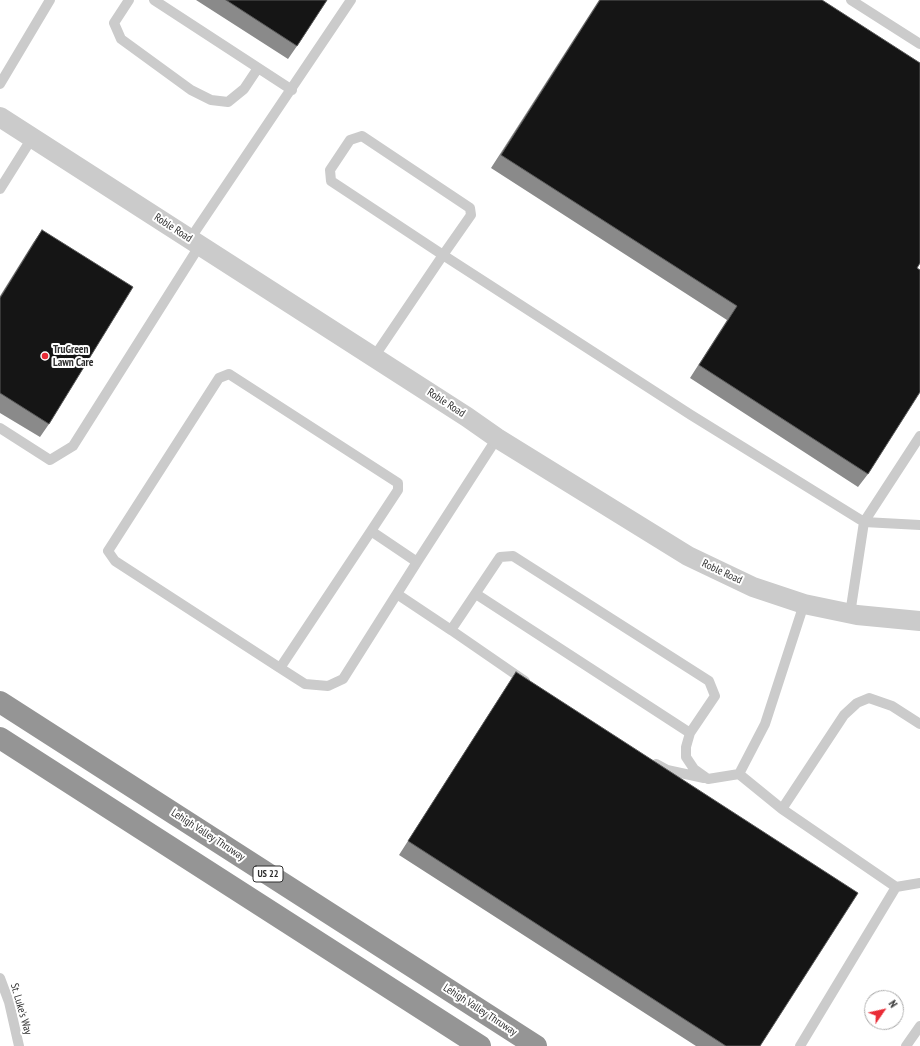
<!DOCTYPE html>
<style>
body{margin:0}
#map{position:relative;width:920px;height:1046px;overflow:hidden;background:#fff;font-family:"PT Sans Narrow",sans-serif}
canvas{display:block}
.north{position:absolute;left:864px;top:990px;width:40px;height:40px;box-sizing:border-box;background:#fff;border:1px solid #ababab;border-radius:50%;rotate:56deg;font-size:11px;font-weight:700;line-height:16px;text-align:center;color:#2e2e2e}
.north::after{content:'';display:block;margin:auto;width:14px;height:18px;background:#e92b36;clip-path:polygon(50% 0,100% 100%,50% 72%,0 100%)}
</style>
<div id="map">
<canvas width="920" height="1046"></canvas>
<div class="north">N</div>
</div>
<script>
const g = document.querySelector('canvas').getContext('2d');
g.lineJoin = 'round';
function poly(rows) {
  const path = new Path2D();
  for (const r of rows) {
    path.moveTo(r[0], r[1]);
    for (let i = 2; i < r.length; i += 2) path.lineTo(r[i], r[i + 1]);
  }
  return path;
}
function trace(path, color, width, dash) {
  g.strokeStyle = color;
  g.lineWidth = width;
  g.lineCap = dash ? 'butt' : 'round';
  g.setLineDash(dash || []);
  g.stroke(path);
}
function fillPath(path, color) {
  g.fillStyle = color;
  g.fill(path, 'evenodd');
}
function write(font, color, halo, rows, align = 'center') {
  g.font = font + ' "PT Sans Narrow",sans-serif';
  g.lineWidth = 4;
  g.setLineDash([]);
  g.textBaseline = 'middle';
  g.strokeStyle = halo;
  g.fillStyle = color;
  for (const [text, x, y, turn = 0] of rows) {
    g.save();
    g.translate(x, y);
    g.rotate((+turn || 0) * Math.PI / 180);
    g.textAlign = isNaN(turn) ? turn : align;
    if (halo) g.strokeText(text, 0, 0);
    g.fillText(text, 0, 0);
    g.restore();
  }
}
const service = poly([
 [129,0,114,23,121,39,191,90,211,100,228,102,244,89,258,68],
 [154,0,292,90],
 [851,0,920,44],
 [0,84,50,0],
 [362,136,470,208,471,215,443,255,331,181,330,170,350,140,362,136],
 [0,189,32,138],
 [190,239,351,0],
 [374,357,443,255,691,415,864,522,850,614],
 [0,428,50,460,73,446,200,245],
 [864,522,920,436],
 [864,522,920,525],
 [371,531,280,668,115,561,108,551,219,378,229,374,398,483,398,490,371,531,417,562,497,438],
 [397,594,451,630,500,557,513,556,709,681,715,696,690,733,686,747,686,757,694,769,708,779,739,774,765,724,804,604],
 [476,594,690,733],
 [451,630,525,681],
 [280,668,305,684,328,686,343,679,417,562],
 [656,764,667,770,704,778],
 [739,774,782,809,844,715,857,703,869,698,892,706,920,724],
 [782,809,896,887,920,883],
 [0,978,9,1002,19,1046],
 [800,1046,896,887],
 [906,1046,920,1026]
]);
const minor = poly([
 [0,117,467,417,497,438,688,556,753,587,804,604,857,615,920,621]
]);
const motorway = poly([
 [0,702,536,1046],
 [0,738,480,1046]
]);
const wall = poly([
 [196,0,327,0,297,46,288,59],
 [599,0,822,0,917,268,868,474,858,487,690,378,727,320,491,168],
 [42,230,49,424,40,437,0,413,0,296,33,243],
 [516,672,760,1046,696,1046,399,855,507,686]
]);
const building = poly([
 [226,0,327,0,297,46,226,0],
 [600,0,822,0,920,63,920,263,917,268,920,270,920,392,868,474,699,365,737,306,501,155,600,0],
 [42,230,133,287,49,424,0,393,0,298,42,230],
 [516,672,858,893,760,1046,726,1046,408,841,516,672]
]);
const markers = [
 [45,356,4,"#e92b36"]
];
const shields = [
 [268,874,30]
];
const shieldNames = [
 ["US 22",268,874]
];
const streetNames = [
 ["Roble Road",173,228,33],
 ["Roble Road",446,403,33],
 ["Roble Road",722,572,25],
 ["Lehigh Valley Thruway",208,835,33],
 ["St. Luke's Way",21,1009,74],
 ["Lehigh Valley Thruway",480,1010,33]
];
const poiNames = [
 ["TruGreen",53,350],
 ["Lawn Care",53,363]
];
trace(service, '#cbcbcb', 10);
trace(minor, '#cbcbcb', 20);
trace(motorway, '#959595', 22);
fillPath(wall, '#8a8a8a');
fillPath(building, '#151515');
trace(building, '#5b5b5b', 1);
for (const [x, y, r, color] of markers) {
  const dot = new Path2D();
  dot.arc(x, y, r, 0, 2 * Math.PI);
  g.fillStyle = color;
  g.fill(dot);
  trace(dot, '#fff', 1.5);
}
for (const [x, y, w] of shields) {
  const box = new Path2D();
  box.roundRect(x - w / 2, y - 8, w, 16, 3);
  g.fillStyle = '#fff';
  g.fill(box);
  trace(box, '#2e2e2e', 1);
}
write('bold 10px', '#2e2e2e', null, shieldNames);
write('11px', '#2e2e2e', '#fff', streetNames);
write('bold 11px', '#2e2e2e', '#fff', poiNames, 'left');
</script>
